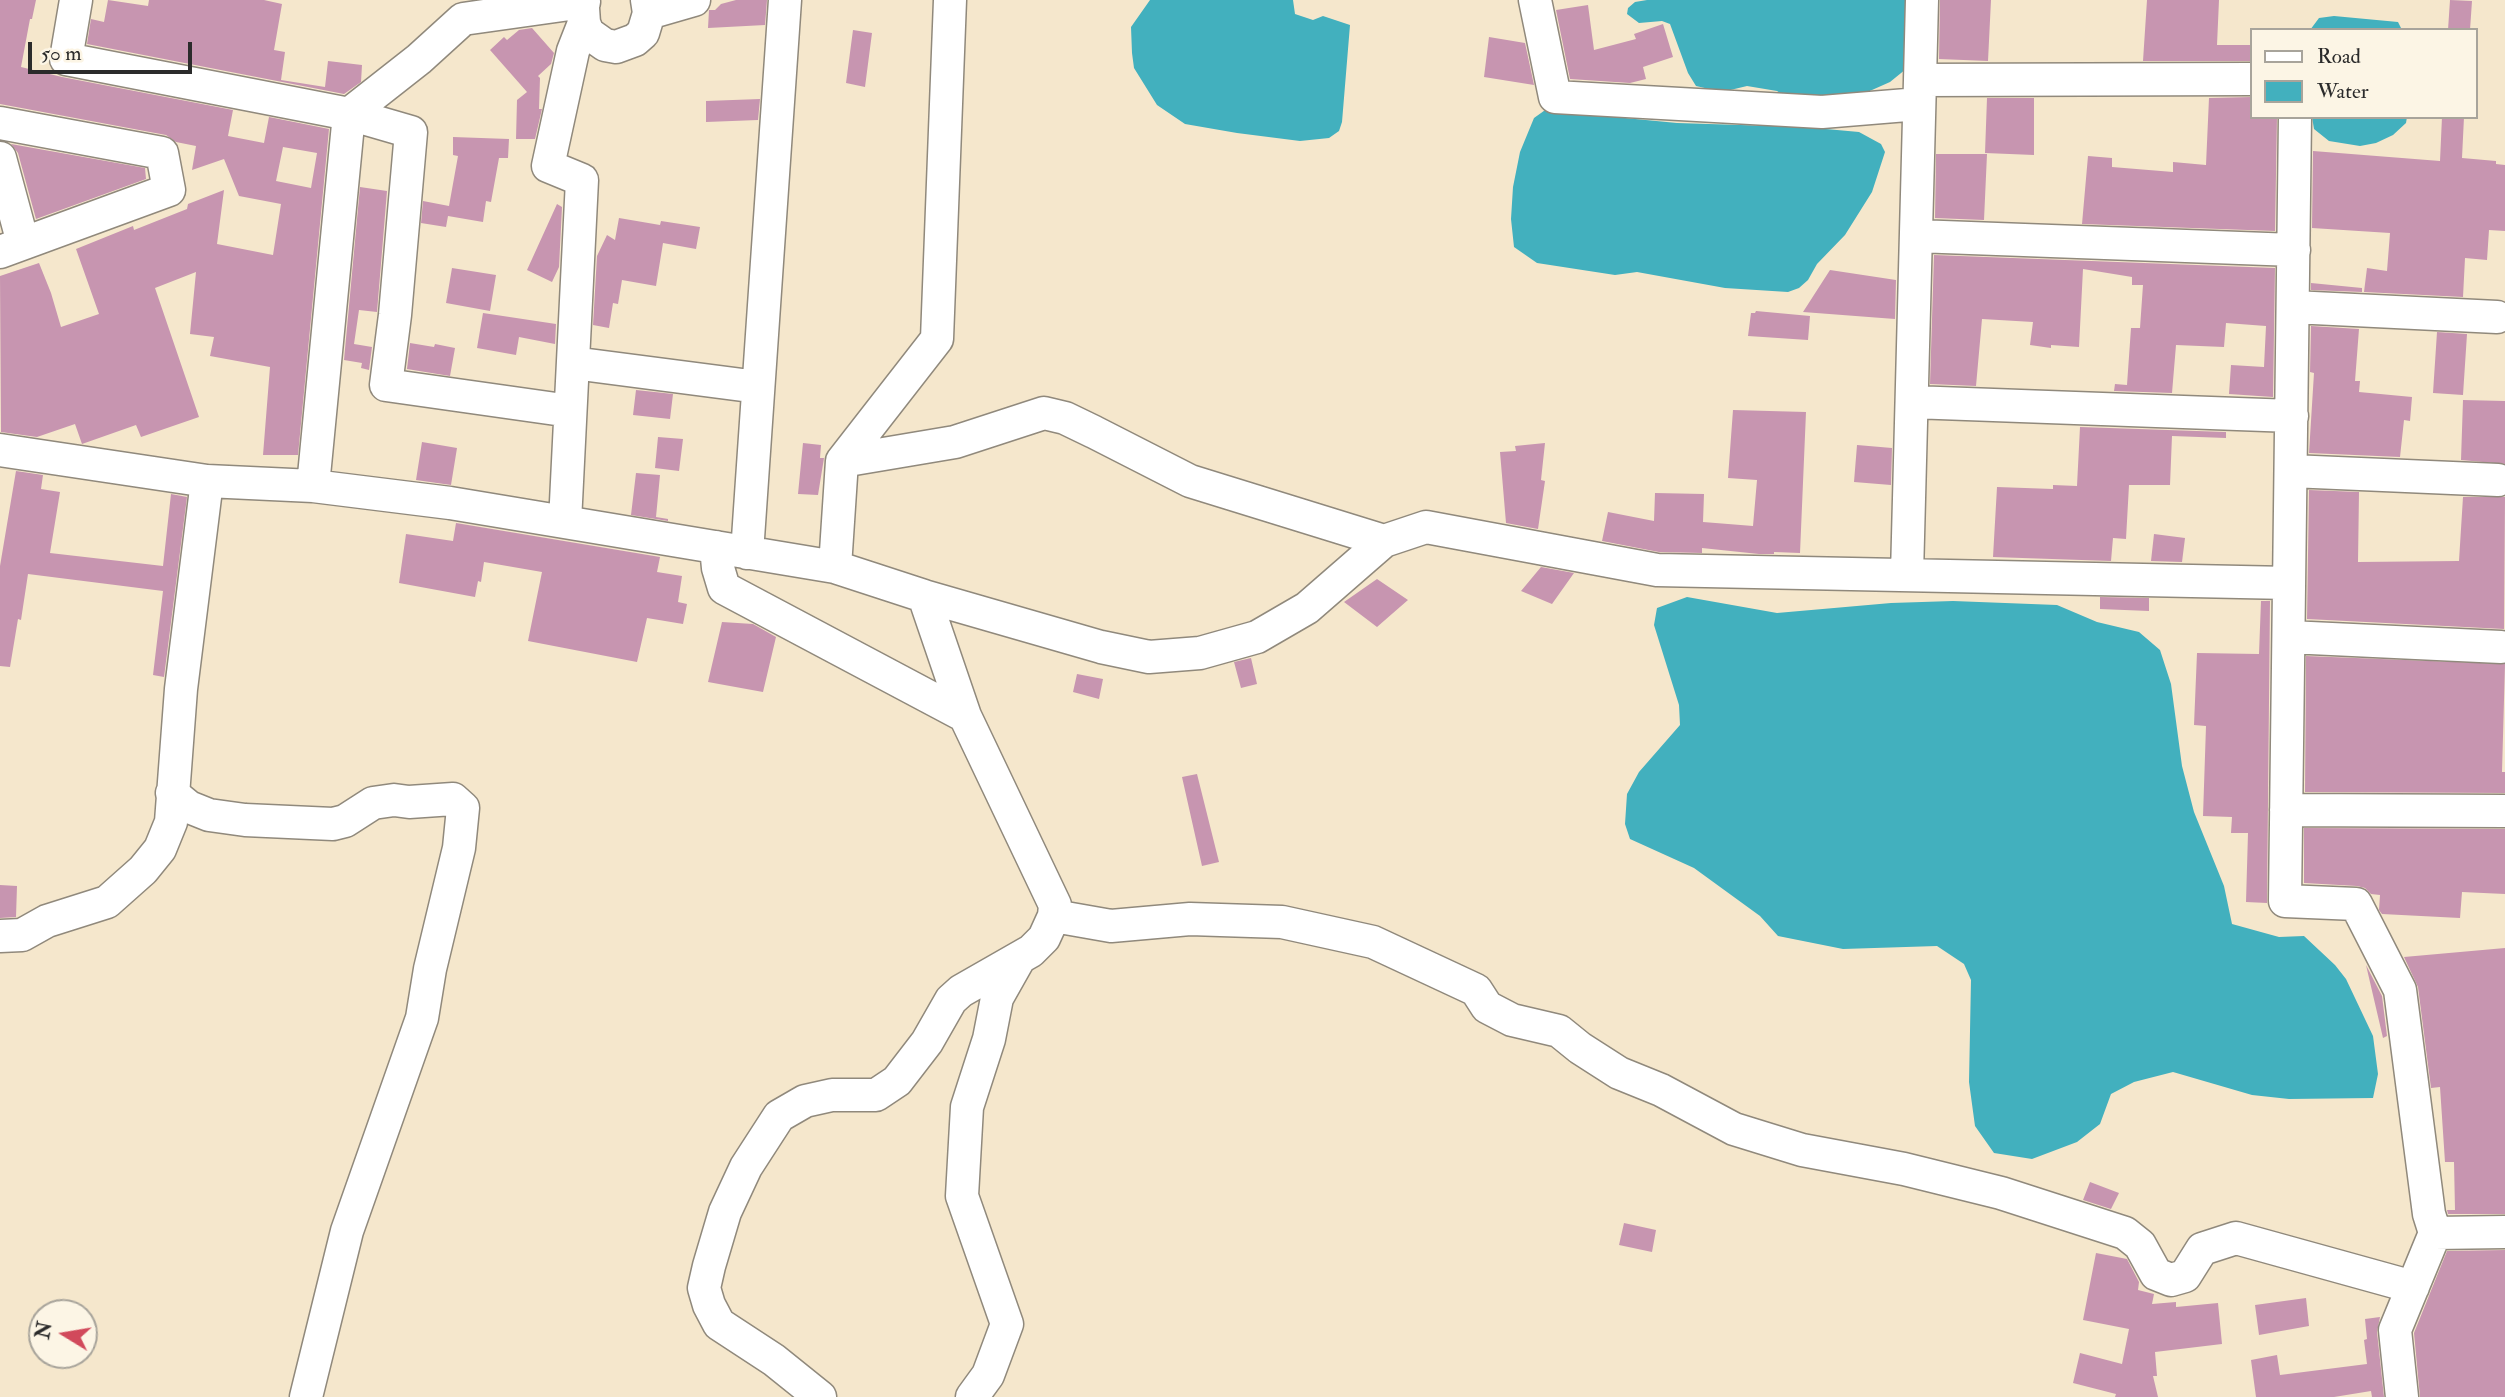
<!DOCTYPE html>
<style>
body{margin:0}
#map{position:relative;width:2505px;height:1397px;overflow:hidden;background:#f5e7cc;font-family:"IM FELL Double Pica",serif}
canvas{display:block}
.legend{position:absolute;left:2250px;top:28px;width:228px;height:91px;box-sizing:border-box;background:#fcf5e5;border:2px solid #a8a49b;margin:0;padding:9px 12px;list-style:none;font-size:21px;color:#2b2b2b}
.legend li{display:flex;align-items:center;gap:14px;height:35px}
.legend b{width:35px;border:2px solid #a8a49b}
.north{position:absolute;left:28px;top:1299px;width:70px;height:70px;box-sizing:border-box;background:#fcf5e5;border:2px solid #a8a49b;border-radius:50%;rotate:281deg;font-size:19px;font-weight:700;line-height:28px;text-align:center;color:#2b2b2b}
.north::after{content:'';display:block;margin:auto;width:24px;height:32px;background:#d1495b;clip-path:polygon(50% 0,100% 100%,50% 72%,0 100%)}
.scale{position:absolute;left:28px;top:42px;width:164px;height:32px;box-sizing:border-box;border:4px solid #2b2b2b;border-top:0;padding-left:9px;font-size:21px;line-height:24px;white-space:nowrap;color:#2b2b2b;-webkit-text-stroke:5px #fcf5e5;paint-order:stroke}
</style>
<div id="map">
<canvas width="2505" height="1397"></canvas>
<ul class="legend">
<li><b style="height:9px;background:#fff"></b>Road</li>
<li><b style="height:19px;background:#42b0be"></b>Water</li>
</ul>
<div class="north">N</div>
<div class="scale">50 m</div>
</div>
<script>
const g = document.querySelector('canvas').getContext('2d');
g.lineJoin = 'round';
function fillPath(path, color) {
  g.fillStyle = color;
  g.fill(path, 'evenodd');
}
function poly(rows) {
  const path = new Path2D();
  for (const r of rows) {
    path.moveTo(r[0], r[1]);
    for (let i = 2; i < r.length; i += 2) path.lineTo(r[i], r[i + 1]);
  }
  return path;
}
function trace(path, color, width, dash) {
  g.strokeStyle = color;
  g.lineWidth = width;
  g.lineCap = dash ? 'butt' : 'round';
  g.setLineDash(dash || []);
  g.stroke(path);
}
const water = poly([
 [1150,0,1293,0,1295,14,1313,20,1323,16,1350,25,1342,122,1339,131,1329,138,1300,141,1237,133,1185,124,1157,105,1134,68,1132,53,1131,27],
 [1647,0,1916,0,1906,69,1890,82,1863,94,1797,104,1777,91,1747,86,1722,92,1696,86,1688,73,1670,24,1662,21,1639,23,1627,14,1628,8,1635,2],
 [2334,16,2398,22,2402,30,2310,30,2319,18],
 [1548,108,1573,113,1677,123,1804,127,1859,132,1881,144,1885,152,1872,192,1845,235,1817,264,1808,280,1799,288,1788,292,1725,288,1637,272,1615,275,1537,263,1514,247,1511,219,1513,187,1520,152,1534,118],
 [2312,117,2407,117,2406,123,2393,135,2376,143,2360,146,2329,141,2314,129],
 [1687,597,1777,613,1891,603,1953,601,2057,605,2097,622,2139,632,2160,650,2171,684,2182,766,2194,812,2224,886,2232,924,2279,937,2304,936,2335,965,2346,979,2373,1036,2378,1074,2373,1098,2289,1099,2252,1095,2173,1072,2134,1082,2111,1094,2100,1124,2077,1142,2032,1159,1994,1153,1975,1126,1969,1082,1971,980,1964,964,1937,946,1843,949,1778,936,1760,916,1694,868,1630,839,1625,824,1627,794,1639,772,1680,725,1679,705,1654,625,1657,608]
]);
const building = poly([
 [0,0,36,0,32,19,30,19,21,67,62,77,233,110,228,136,264,143,269,117,329,129,298,455,263,455,270,367,210,356,214,337,190,334,196,272,155,288,199,417,141,437,136,425,82,444,75,424,37,437,1,432,0,276,39,263,51,293,61,327,99,314,76,249,133,226,134,230,187,209,188,204,224,190,217,244,273,255,281,204,239,196,224,159,192,170,196,146,176,142,166,135,0,104],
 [283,147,317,153,311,188,276,181],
 [108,0,148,6,149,0,264,0,282,4,274,50,285,52,281,80,325,87,328,61,362,65,361,82,344,94,87,44,91,19,104,22],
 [736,0,767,0,765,25,708,28,709,10,715,10,721,4],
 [1940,0,1991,0,1988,61,1939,59],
 [2147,0,2219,0,2217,45,2251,45,2251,61,2143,61],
 [2450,0,2472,1,2470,30,2448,30],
 [1588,5,1594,50,1636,39,1634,34,1663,24,1673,57,1643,67,1646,79,1630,83,1570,79,1556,10],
 [532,28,554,53,551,64,538,76,540,78,539,109,542,109,535,139,516,139,517,100,527,92,490,50,504,37,507,40,519,30],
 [853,30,872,33,865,87,846,83],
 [1489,37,1525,43,1534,85,1484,77],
 [2251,97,2251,117,2277,117,2275,231,2082,224,2088,156,2112,158,2112,167,2173,172,2173,162,2206,165,2209,98],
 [1987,98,2034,98,2034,155,1985,153],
 [760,99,758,120,706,122,706,101],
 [2442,117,2464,117,2462,158,2496,161,2496,164,2505,165,2505,231,2489,230,2487,260,2465,258,2463,297,2364,292,2367,268,2387,271,2390,233,2312,228,2313,151,2440,161],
 [453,137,509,139,508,158,499,158,491,202,486,201,483,222,448,216,446,227,421,223,423,201,449,206,458,156,453,155],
 [11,144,145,168,146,179,36,219,18,153],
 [1936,154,1987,154,1984,220,1935,218],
 [360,187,387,191,377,312,359,310,354,344,372,347,369,370,361,368,362,363,344,360],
 [557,204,562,207,559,267,552,282,527,270],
 [619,218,660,225,661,221,700,227,696,249,663,243,656,286,622,280,618,304,613,303,609,328,593,325,597,256,607,235,615,240],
 [1934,255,2275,268,2273,397,2229,394,2231,365,2264,367,2266,326,2226,323,2224,347,2176,345,2172,393,2114,391,2115,384,2127,385,2131,328,2140,328,2143,285,2132,285,2132,277,2083,269,2079,347,2051,345,2051,348,2030,345,2033,322,1982,319,1976,386,1930,384],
 [452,268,496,275,490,311,446,303],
 [1830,270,1896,280,1895,319,1803,312],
 [2311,283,2362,288,2362,292,2311,290],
 [1756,311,1810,316,1808,340,1748,336,1751,313,1755,313],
 [483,313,556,324,555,344,519,337,516,355,477,348],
 [2311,326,2359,329,2355,381,2360,381,2359,392,2412,397,2410,421,2404,420,2400,457,2309,453,2314,373,2310,372],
 [2437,332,2467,334,2463,395,2433,393],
 [410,343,434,347,435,344,455,348,450,376,407,369],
 [636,390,673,394,670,419,633,415],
 [2463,400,2505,401,2505,464,2461,460],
 [1733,410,1806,412,1800,553,1774,552,1774,554,1759,554,1702,548,1702,553,1659,552,1602,541,1608,512,1654,521,1655,493,1704,494,1703,522,1753,526,1757,480,1728,478],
 [2080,427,2226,432,2226,438,2172,436,2170,485,2129,485,2126,539,2113,538,2111,561,1993,557,1997,487,2053,489,2053,485,2077,486],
 [658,437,683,439,679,471,655,468],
 [422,442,457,448,451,485,416,480],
 [803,443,821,445,820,458,824,458,818,495,798,494],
 [1545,443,1541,480,1545,481,1538,529,1506,523,1500,452,1516,451,1515,446],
 [1857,445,1892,448,1891,485,1854,482],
 [16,471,43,475,41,489,60,492,50,553,163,566,171,494,187,497,164,677,153,675,163,591,28,574,21,620,18,619,10,667,0,666,0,566],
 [636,473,660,475,656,517,668,519,668,521,631,515],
 [2309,490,2359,492,2358,562,2459,561,2463,497,2505,497,2504,629,2307,619],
 [456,523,660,557,657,572,682,576,678,602,687,604,683,624,647,618,637,662,528,641,542,572,484,562,481,582,478,581,475,597,399,583,406,534,453,541],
 [2154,534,2185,538,2182,562,2151,561],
 [1541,567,1574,573,1552,604,1521,591],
 [1377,579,1408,600,1377,627,1344,602],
 [2100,597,2149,598,2149,611,2100,609],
 [2261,601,2270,601,2267,903,2246,902,2248,833,2231,833,2232,817,2203,816,2206,726,2194,725,2197,653,2259,654],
 [722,622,753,624,776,637,763,692,708,682],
 [2306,656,2505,664,2502,772,2505,772,2505,793,2305,792],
 [1251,658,1257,684,1241,688,1234,662],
 [1077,674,1103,679,1099,699,1073,692],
 [1197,774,1219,862,1202,866,1182,777],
 [2304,828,2505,829,2505,894,2462,892,2460,918,2382,914,2379,910,2380,895,2371,894,2365,888,2357,886,2304,883],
 [0,885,17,886,16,917,0,918],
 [2505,948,2505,1214,2448,1214,2447,1210,2455,1210,2454,1162,2445,1162,2440,1087,2431,1088,2418,987,2404,957],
 [2366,965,2382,996,2387,1036,2383,1038],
 [2090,1182,2119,1193,2111,1209,2083,1200],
 [1624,1223,1656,1230,1652,1252,1619,1245],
 [2505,1250,2505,1397,2420,1397,2414,1333,2447,1251],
 [2096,1253,2127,1259,2139,1282,2138,1290,2154,1294,2152,1304,2176,1302,2176,1307,2218,1303,2222,1344,2155,1352,2157,1376,2153,1376,2158,1397,2115,1397,2116,1394,2073,1383,2080,1353,2122,1364,2129,1329,2083,1320],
 [2306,1298,2309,1326,2259,1335,2255,1305],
 [2380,1317,2377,1332,2384,1397,2372,1397,2371,1391,2334,1397,2256,1397,2251,1360,2277,1355,2280,1375,2367,1364,2364,1340,2367,1339,2365,1319]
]);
const minor = poly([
 [76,0,66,59,349,114,411,132,395,315,386,385,570,411],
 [1535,0,1555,97,1822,112,1919,104],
 [1922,0,1920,80,2251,79],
 [583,8,584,23,588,33,605,45,616,47,635,40,643,33,649,13,647,0],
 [649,13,694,0],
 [2295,117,2285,901,2356,904,2400,990,2429,1214,2435,1233,2505,1232],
 [0,123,162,153,169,190,0,252],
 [0,158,23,243],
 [1916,236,2294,250],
 [2293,307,2497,317],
 [573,363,758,387],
 [1912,402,2292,416],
 [0,450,207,481],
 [842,461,955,442,1044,413,1065,418,1094,432,1190,481,1384,541],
 [2291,471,2498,480],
 [313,486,349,114,419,59,463,19,584,2],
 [565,522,582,180,548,166,573,51,584,23],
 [716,547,718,568,724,588,965,716],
 [747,553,785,0],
 [835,567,842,461,937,339,950,0],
 [1907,575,1920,80],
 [924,596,1101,647,1149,657,1200,653,1257,637,1307,608,1384,541,1426,527,1657,570,2289,583],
 [2289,637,2501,647],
 [172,793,189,807,209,815,245,820,333,824,345,821,373,803,394,800,409,802,453,799,463,808,459,848,430,969,422,1018,347,1231,306,1397],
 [2286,810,2505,811],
 [1054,916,1111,926,1190,919,1282,922,1373,942,1476,990,1487,1007,1512,1020,1559,1031,1580,1048,1619,1073,1661,1090,1734,1129,1802,1150,1904,1169,2001,1193,2125,1233,2140,1245,2156,1274,2171,1280,2185,1276,2202,1249,2236,1238,2413,1287],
 [0,936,22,935,47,921,107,902,143,870,160,849,171,822,181,689,207,481,313,486,450,503,835,567,924,596,965,716,1055,905,1054,916,1044,938,1031,951,961,991,951,1000,927,1042,897,1081,876,1095,832,1095,805,1101,779,1116,746,1167,725,1212,709,1266,704,1288,709,1305,719,1324,774,1360,820,1397],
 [972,1397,988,1375,1007,1324,962,1196,967,1107,989,1039,997,998,1019,959],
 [2402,1397,2395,1330,2435,1233]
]);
fillPath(water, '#42b0be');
fillPath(building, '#c795b0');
trace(minor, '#90897c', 35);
trace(minor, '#fff', 32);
</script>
